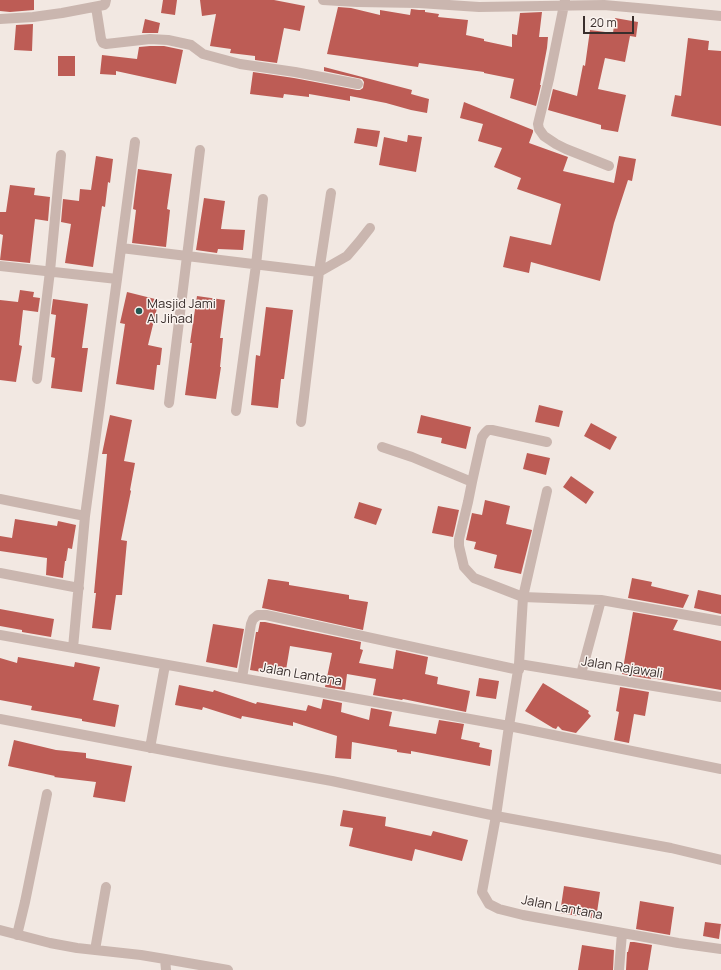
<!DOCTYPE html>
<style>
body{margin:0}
#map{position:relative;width:721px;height:970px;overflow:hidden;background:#f2e8e2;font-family:Manrope,sans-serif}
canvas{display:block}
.scale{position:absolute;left:583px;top:16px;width:51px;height:18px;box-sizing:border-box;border:2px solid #392e2c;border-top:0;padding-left:5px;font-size:12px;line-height:14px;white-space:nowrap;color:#392e2c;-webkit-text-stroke:3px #faf3ef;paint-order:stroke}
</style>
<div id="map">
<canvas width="721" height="970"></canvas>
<div class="scale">20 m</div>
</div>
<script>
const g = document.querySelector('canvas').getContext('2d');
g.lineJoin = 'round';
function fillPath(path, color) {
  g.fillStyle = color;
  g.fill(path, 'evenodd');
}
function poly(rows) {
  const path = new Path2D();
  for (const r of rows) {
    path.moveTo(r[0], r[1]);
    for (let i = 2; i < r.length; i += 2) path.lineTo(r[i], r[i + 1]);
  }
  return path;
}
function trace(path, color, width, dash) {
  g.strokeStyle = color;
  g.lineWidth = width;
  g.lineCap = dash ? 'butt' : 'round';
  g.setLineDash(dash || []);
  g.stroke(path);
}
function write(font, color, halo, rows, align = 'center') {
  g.font = font + ' Manrope,sans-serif';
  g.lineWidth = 3;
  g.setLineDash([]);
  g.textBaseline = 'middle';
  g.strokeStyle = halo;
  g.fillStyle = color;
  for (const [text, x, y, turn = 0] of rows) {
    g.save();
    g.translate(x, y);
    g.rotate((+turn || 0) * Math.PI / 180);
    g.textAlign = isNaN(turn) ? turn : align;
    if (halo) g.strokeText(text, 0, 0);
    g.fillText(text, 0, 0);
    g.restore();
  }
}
const building = poly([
 [0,0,34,0,34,10,10,12,0,11],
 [163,0,177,0,175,15,161,13],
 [200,0,274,0,305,6,300,31,284,28,277,63,255,60,255,56,230,53,231,49,210,46,216,14,202,16],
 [338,7,351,8,380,15,380,10,410,15,411,9,419,10,425,10,425,12,439,14,438,17,468,20,466,35,484,39,484,41,512,47,512,34,517,35,520,13,542,12,539,37,548,37,547,48,540,85,541,85,536,106,510,98,514,79,484,73,484,72,419,63,418,67,327,54],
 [615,18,638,22,636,37,630,36,625,62,605,58,598,89,626,95,618,132,601,129,601,125,548,110,553,89,577,96,583,65,585,66,590,30,613,33],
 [145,19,160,23,158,33,142,33],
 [33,24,32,51,14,50,16,25],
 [688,38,709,41,708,50,721,51,721,126,671,116,675,95,681,96],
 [150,46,164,46,183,50,176,84,116,71,116,75,100,74,102,55,137,59,139,47],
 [58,56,75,56,75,76,58,76],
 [324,67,412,90,411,94,429,99,427,113,411,110,386,103,350,96,350,101,309,94,309,97,284,94,283,98,250,94,253,72,294,78,357,90,360,90,363,88,364,82,362,79,324,71],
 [464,102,533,130,533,132,529,143,568,157,563,171,614,183,619,156,636,159,632,181,628,180,614,223,600,281,531,262,529,273,503,267,510,236,551,245,561,204,517,189,521,178,494,167,502,148,478,141,483,124,460,118],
 [357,128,380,131,377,147,354,143],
 [408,135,422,137,416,172,379,165,384,137,407,142],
 [96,156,113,159,110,183,108,182,105,207,102,206,93,267,65,263,71,224,61,222,63,199,79,201,80,189,91,190],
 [138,169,172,174,167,209,170,210,166,247,132,243,136,210,133,209],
 [10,185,35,188,34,195,50,197,48,221,35,219,30,263,0,260,3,235,0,234,0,212,6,212],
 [204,198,225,201,221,229,245,230,243,250,218,249,217,253,196,250],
 [20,290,34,292,33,297,40,298,38,312,23,310,19,345,22,346,16,382,0,380,0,300,18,302],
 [127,292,159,300,148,345,162,348,160,365,157,365,154,390,116,384,125,324,120,323],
 [197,296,225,300,220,338,223,338,220,367,221,367,216,399,185,395,192,343,190,343],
 [53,299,88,304,82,348,88,348,82,392,51,388,55,358,51,357,56,315,51,314],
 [266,307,293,310,284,379,281,379,278,408,251,405,256,355,260,356],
 [539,405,563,411,559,427,535,422],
 [110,415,132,420,124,461,135,463,130,490,131,491,121,540,127,541,122,595,116,595,111,630,92,628,96,593,94,593,107,454,102,454],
 [421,415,471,427,466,449,441,443,442,438,417,433],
 [591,423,617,437,610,450,584,436],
 [527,453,550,458,546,475,523,469],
 [571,476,594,492,586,504,563,487],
 [485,500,510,506,506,524,532,530,521,574,494,568,497,555,474,549,476,542,466,540,472,513,482,515],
 [359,502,382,509,376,525,354,518],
 [438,506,459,510,453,537,432,533],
 [15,519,57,526,58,521,76,525,72,549,68,548,66,561,65,561,63,578,46,575,47,558,0,551,0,536,12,538],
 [632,578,652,582,651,586,689,595,683,608,628,598],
 [268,579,289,582,289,585,349,595,349,599,368,602,363,630,267,609,262,608],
 [698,590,721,595,721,614,694,608],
 [0,609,54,619,51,637,22,632,22,630,0,626],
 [633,612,678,620,673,630,721,641,721,690,651,678,651,679,622,674],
 [260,622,265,622,361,642,360,649,363,650,359,663,393,669,396,650,428,657,425,674,438,677,437,684,470,691,466,712,403,699,402,700,373,695,376,679,347,674,345,690,325,687,332,653,290,646,285,676,250,670,256,632,258,632],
 [213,624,244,629,237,668,206,662],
 [18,657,74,667,75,662,100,667,93,700,119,705,115,727,82,721,82,719,31,710,32,706,0,700,0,658,17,663],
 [479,678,499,681,496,699,476,696],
 [543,683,589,711,588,713,591,716,576,733,562,730,558,726,556,729,553,728,525,711],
 [179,685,213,692,214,690,256,704,257,702,306,711,308,705,321,709,323,699,342,703,341,712,369,720,371,708,392,712,389,726,436,734,439,720,464,724,461,739,480,743,479,747,492,750,490,766,411,751,411,754,397,752,397,750,352,742,351,759,335,758,337,736,293,722,293,726,242,716,241,719,203,707,202,710,175,705],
 [620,687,649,692,645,716,634,714,629,743,614,740,619,712,616,711],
 [14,740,56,750,86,753,86,758,132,766,125,802,93,797,96,782,54,777,55,776,8,766],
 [343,810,386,817,385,826,431,836,433,831,468,840,462,861,415,849,412,861,349,846,353,828,340,826],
 [564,886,600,892,596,919,560,913],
 [640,901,674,907,670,935,636,929],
 [705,922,721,924,719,939,703,936],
 [630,942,634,942,652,945,648,970,626,970,627,952,628,952],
 [582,945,614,950,613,970,578,970]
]);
const street = poly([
 [323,0,357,2,419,3,479,7,604,5,649,9,721,16],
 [565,0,549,79,538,124,539,129,544,136,556,144,566,149,609,166],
 [96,7,101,39,103,43,106,44,150,39,168,40,191,45,203,54,240,64,295,72,358,84],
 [0,19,33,17,62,13,104,5,105,4,106,0],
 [121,248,319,272,301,422],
 [0,266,117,279,135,142],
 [319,272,331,193],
 [319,272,347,256,359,242,370,228],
 [37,379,50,271,61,155],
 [169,403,200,150],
 [236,411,256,265,263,199],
 [382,447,412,457,472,482,468,502,459,539,459,546,464,567,474,578,523,597,601,600,721,621],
 [472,482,482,437,485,433,488,430,492,430,547,442],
 [547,491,523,597,519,664,509,726,496,816,482,892,489,904,499,909,523,915,678,943,721,949],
 [0,499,85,516],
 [0,573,79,588],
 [0,635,509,726,721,769],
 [73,648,85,516,117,279],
 [519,664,721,697],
 [581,674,601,600],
 [242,678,251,624,253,619,258,615,266,615,307,624,519,670],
 [0,719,221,761,332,781,496,816,671,848,721,860],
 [150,748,165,665],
 [0,930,50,943,77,948,141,955,165,959,166,970],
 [17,935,25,902,47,794],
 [95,950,106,887],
 [165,959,228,970],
 [619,970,622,933]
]);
const markers = [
 [139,311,4,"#245852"]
];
const poiNames = [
 ["Masjid Jami",147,304],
 ["Al Jihad",147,319]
];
const streetNames = [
 ["Jalan Rajawali",622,668,9],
 ["Jalan Lantana",301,675,10],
 ["Jalan Lantana",562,908,11]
];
fillPath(building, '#bd5c55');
trace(street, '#cab6af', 10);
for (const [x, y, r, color] of markers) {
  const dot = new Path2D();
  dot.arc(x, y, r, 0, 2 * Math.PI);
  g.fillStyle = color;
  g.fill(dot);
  trace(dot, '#faf3ef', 1.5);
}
write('13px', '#392e2c', '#faf3ef', poiNames, 'left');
write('13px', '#392e2c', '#faf3ef', streetNames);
</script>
